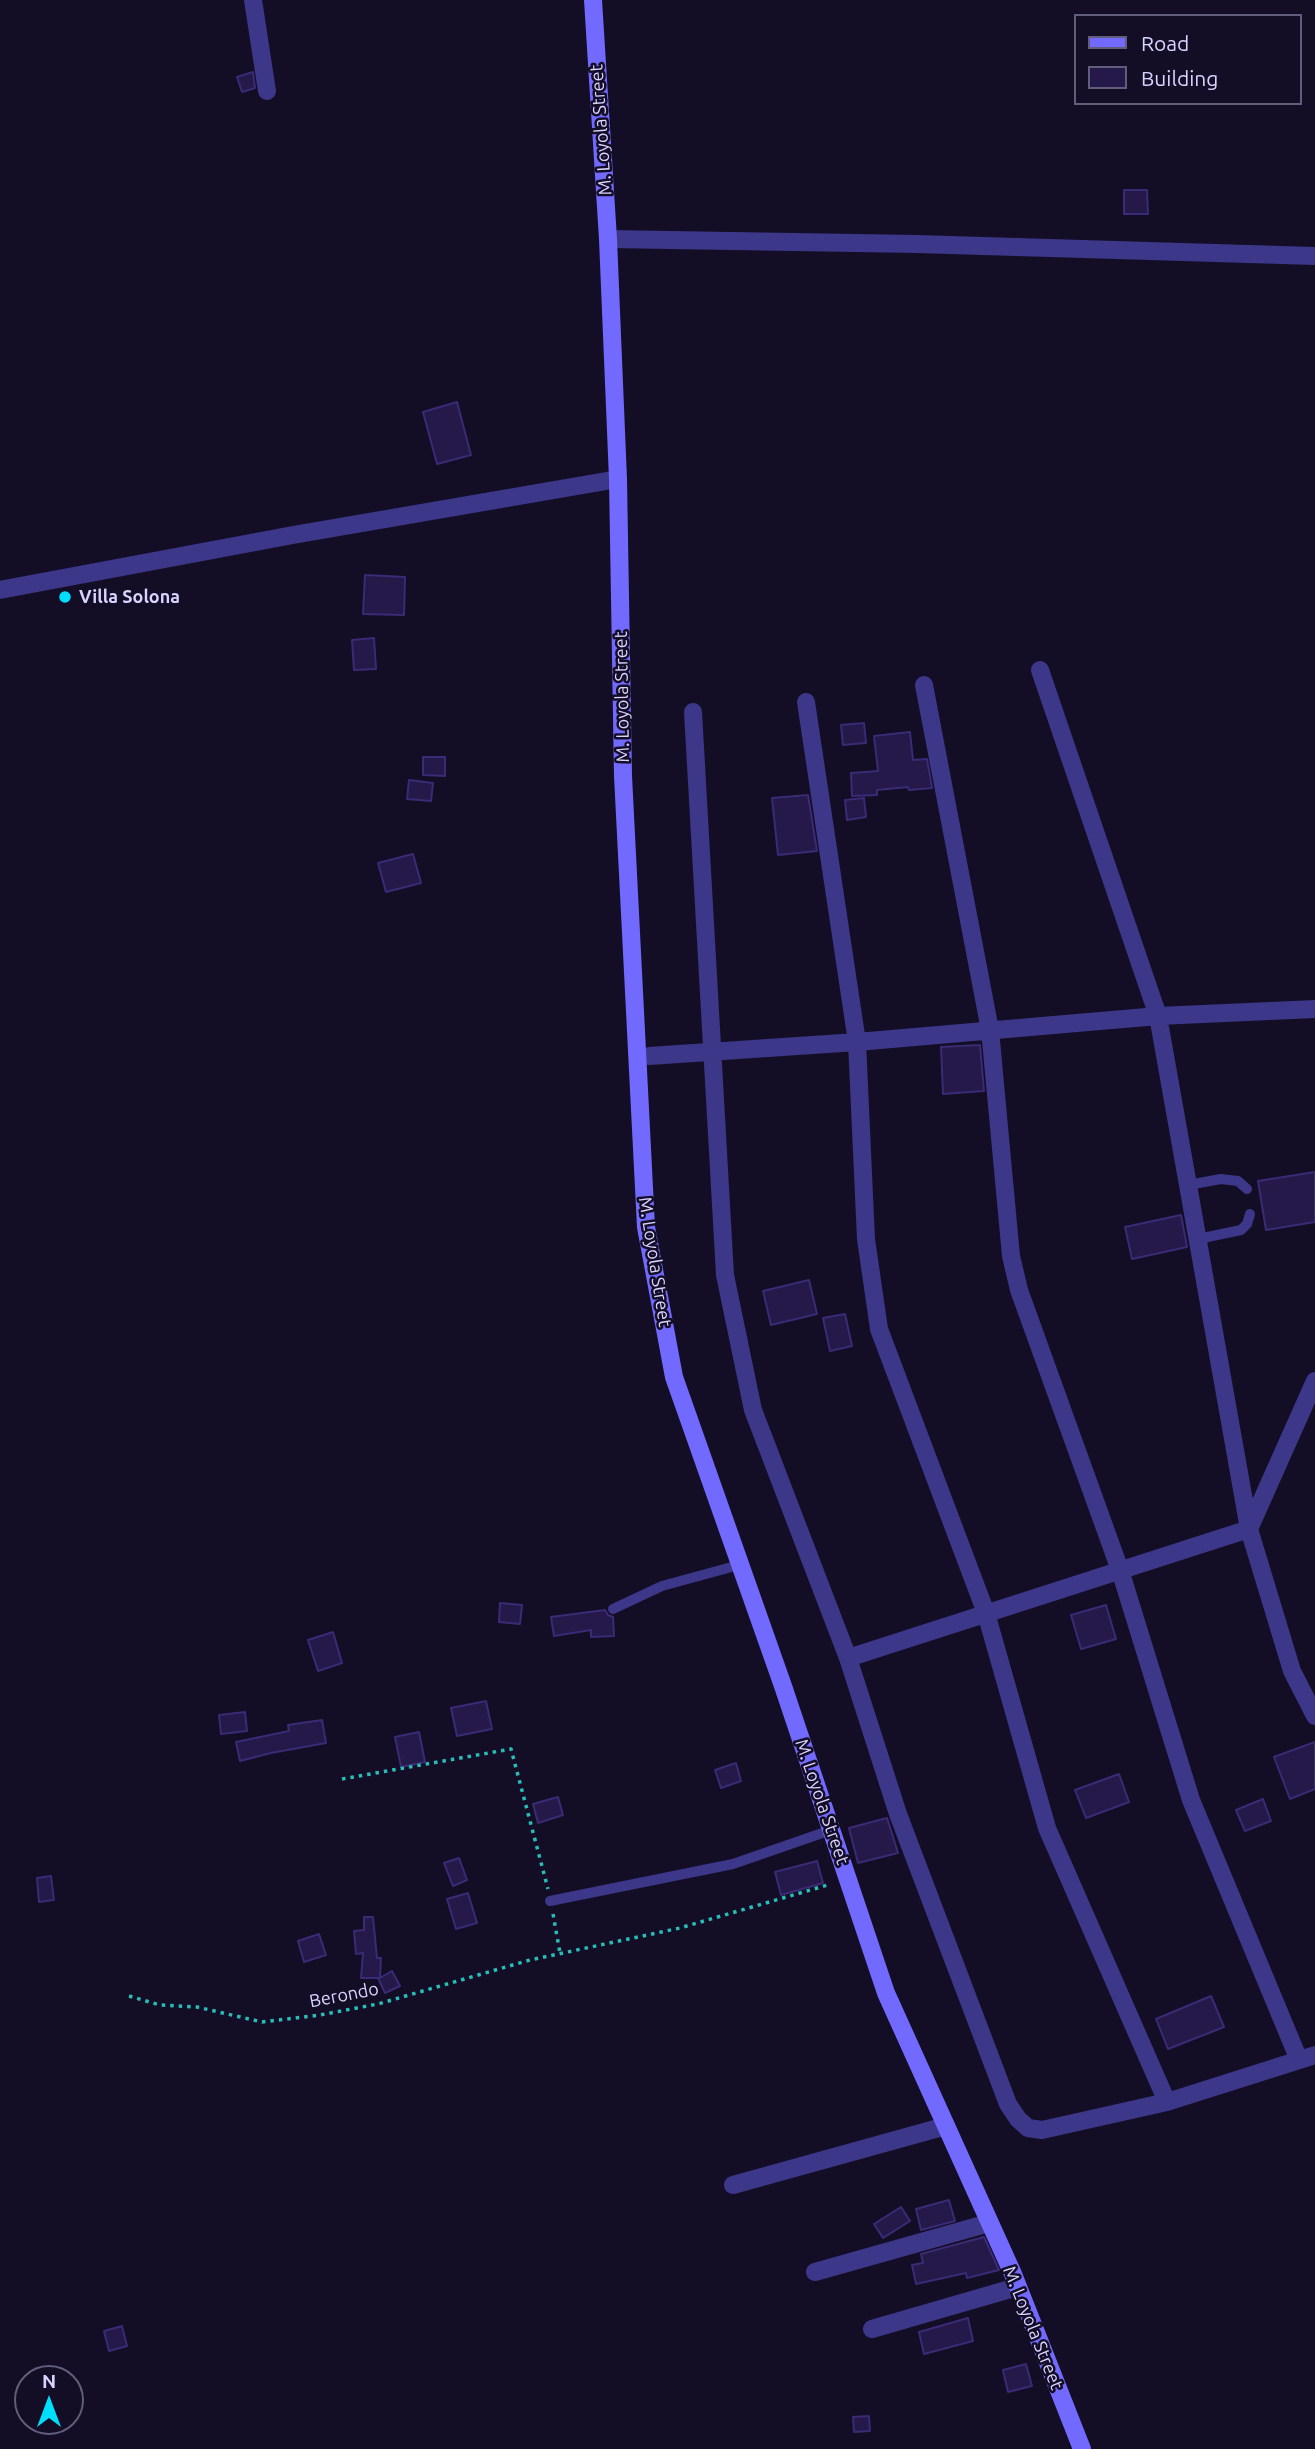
<!DOCTYPE html>
<style>
body{margin:0}
#map{position:relative;width:1315px;height:2449px;overflow:hidden;background:#130e26;font-family:Ubuntu,sans-serif}
canvas{display:block}
.legend{position:absolute;left:1074px;top:14px;width:228px;height:91px;box-sizing:border-box;background:#130e26;border:2px solid #625d7d;margin:0;padding:9px 12px;list-style:none;font-size:21px;color:#d9d3ff}
.legend li{display:flex;align-items:center;gap:14px;height:35px}
.legend b{width:35px;border:2px solid #625d7d}
.north{position:absolute;left:14px;top:2365px;width:70px;height:70px;box-sizing:border-box;background:#130e26;border:2px solid #625d7d;border-radius:50%;rotate:0deg;font-size:19px;font-weight:700;line-height:28px;text-align:center;color:#d9d3ff}
.north::after{content:'';display:block;margin:auto;width:24px;height:32px;background:#00defe;clip-path:polygon(50% 0,100% 100%,50% 72%,0 100%)}
</style>
<div id="map">
<canvas width="1315" height="2449"></canvas>
<ul class="legend">
<li><b style="height:9px;background:#726aff"></b>Road</li>
<li><b style="height:19px;background:#241948"></b>Building</li>
</ul>
<div class="north">N</div>
</div>
<script>
const g = document.querySelector('canvas').getContext('2d');
g.lineJoin = 'round';
function fillPath(path, color) {
  g.fillStyle = color;
  g.fill(path, 'evenodd');
}
function poly(rows) {
  const path = new Path2D();
  for (const r of rows) {
    path.moveTo(r[0], r[1]);
    for (let i = 2; i < r.length; i += 2) path.lineTo(r[i], r[i + 1]);
  }
  return path;
}
function trace(path, color, width, dash) {
  g.strokeStyle = color;
  g.lineWidth = width;
  g.lineCap = dash ? 'butt' : 'round';
  g.setLineDash(dash || []);
  g.stroke(path);
}
function write(font, color, halo, rows, align = 'center') {
  g.font = font + ' Ubuntu,sans-serif';
  g.lineWidth = 5;
  g.setLineDash([]);
  g.textBaseline = 'middle';
  g.strokeStyle = halo;
  g.fillStyle = color;
  for (const [text, x, y, turn = 0] of rows) {
    g.save();
    g.translate(x, y);
    g.rotate((+turn || 0) * Math.PI / 180);
    g.textAlign = isNaN(turn) ? turn : align;
    if (halo) g.strokeText(text, 0, 0);
    g.fillText(text, 0, 0);
    g.restore();
  }
}
const building = poly([
 [253,72,255,88,242,92,237,77,253,72],
 [1124,190,1147,190,1148,214,1124,214,1124,190],
 [457,402,471,455,437,464,423,412,457,402],
 [365,575,405,577,404,615,363,614,365,575],
 [374,638,376,669,354,670,352,640,374,638],
 [864,723,866,743,843,745,841,725,864,723],
 [910,732,913,760,927,759,932,788,909,790,908,787,877,790,877,795,852,796,851,773,878,771,874,736,910,732],
 [423,757,445,757,445,776,423,775,423,757],
 [409,780,433,783,431,801,407,799,409,780],
 [808,795,817,851,778,855,772,798,808,795],
 [864,798,866,817,847,820,845,800,864,798],
 [413,854,421,883,386,892,378,863,413,854],
 [980,1045,984,1091,943,1094,941,1047,980,1045],
 [1315,1172,1315,1222,1266,1230,1258,1181,1315,1172],
 [1181,1215,1187,1247,1132,1259,1125,1227,1181,1215],
 [809,1280,817,1314,771,1325,763,1291,809,1280],
 [845,1314,852,1346,830,1351,823,1318,845,1314],
 [500,1603,522,1605,520,1624,499,1622,500,1603],
 [1106,1605,1116,1639,1081,1649,1071,1615,1106,1605],
 [605,1610,608,1615,613,1617,614,1636,591,1637,591,1630,554,1636,551,1617,605,1610],
 [333,1632,342,1663,318,1671,308,1640,333,1632],
 [486,1701,492,1729,457,1736,451,1708,486,1701],
 [245,1712,247,1731,221,1734,219,1715,245,1712],
 [322,1720,326,1743,271,1753,240,1761,236,1742,289,1731,288,1725,322,1720],
 [419,1732,425,1762,401,1767,395,1737,419,1732],
 [1315,1742,1315,1789,1290,1799,1274,1757,1315,1742],
 [736,1763,741,1781,721,1788,715,1770,736,1763],
 [1119,1774,1129,1802,1086,1818,1075,1790,1119,1774],
 [558,1797,563,1815,538,1823,533,1804,558,1797],
 [1263,1799,1271,1821,1245,1831,1236,1810,1263,1799],
 [887,1818,898,1853,858,1863,849,1828,887,1818],
 [459,1858,467,1880,453,1886,444,1863,459,1858],
 [817,1861,823,1883,781,1895,775,1872,817,1861],
 [51,1876,54,1900,39,1902,37,1878,51,1876],
 [468,1893,477,1923,456,1929,447,1899,468,1893],
 [364,1917,373,1917,377,1958,381,1958,380,1978,392,1971,400,1986,385,1993,378,1978,361,1978,363,1953,356,1954,354,1931,364,1930,364,1917],
 [319,1934,326,1955,304,1962,298,1941,319,1934],
 [1211,1996,1224,2027,1168,2049,1156,2019,1211,1996],
 [949,2200,955,2221,921,2230,916,2209,949,2200],
 [901,2207,910,2221,883,2238,874,2224,901,2207],
 [984,2237,999,2270,967,2278,966,2273,916,2284,912,2265,923,2263,921,2254,984,2237],
 [968,2318,973,2341,924,2354,919,2332,968,2318],
 [122,2326,127,2346,109,2351,104,2331,122,2326],
 [1026,2364,1032,2386,1008,2392,1003,2370,1026,2364],
 [869,2416,870,2431,854,2432,853,2417,869,2416]
]);
const path = poly([
 [342,1779,511,1749,548,1889],
 [553,1914,560,1953],
 [129,1996,160,2005,197,2007,262,2022,320,2015,378,2004,530,1960,680,1928,831,1884]
]);
const lane = poly([
 [1188,1185,1221,1179,1238,1181,1247,1189],
 [1198,1239,1241,1230,1247,1224,1250,1214],
 [613,1609,662,1586,739,1565],
 [550,1901,733,1864,831,1830]
]);
const street = poly([
 [253,0,267,91],
 [608,239,917,244,1315,256],
 [0,590,293,535,618,479],
 [1040,670,1158,1016,1249,1529,1292,1671,1315,1716],
 [924,685,990,1030,1011,1256,1019,1290,1120,1570,1191,1800,1299,2060],
 [806,702,857,1042,866,1239,879,1329,986,1613,1047,1828,1167,2102],
 [693,712,725,1275,753,1410,848,1658,898,1814,1008,2104,1018,2119,1028,2128,1042,2130,1167,2102,1315,2055],
 [649,1056,857,1042,1158,1016,1315,1009],
 [848,1658,1249,1529,1315,1381],
 [733,2185,946,2126],
 [815,2272,989,2223],
 [872,2329,1017,2287]
]);
const secondary = poly([
 [593,0,608,239,618,479,623,776,646,1227,674,1377,783,1686,886,1993,1013,2274,1082,2449]
]);
const markers = [
 [65,597,7,"#00defe"]
];
const streetNames = [
 ["M. Loyola Street",601,130,-94],
 ["M. Loyola Street",622,697,-91],
 ["M. Loyola Street",655,1262,81],
 ["M. Loyola Street",822,1802,71],
 ["Berondo",344,1995,-11],
 ["M. Loyola Street",1033,2328,68]
];
const poiNames = [
 ["Villa Solona",79,597]
];
fillPath(building, '#241948');
trace(building, '#3b2a75', 2);
trace(path, '#29bdb8', 3.5, [3.5, 5]);
trace(lane, '#3c3788', 10);
trace(street, '#3c3788', 18);
trace(secondary, '#726aff', 18);
for (const [x, y, r, color] of markers) {
  const dot = new Path2D();
  dot.arc(x, y, r, 0, 2 * Math.PI);
  g.fillStyle = color;
  g.fill(dot);
  trace(dot, '#130e26', 2.5);
}
write('18px', '#d9d3ff', '#130e26', streetNames);
write('bold 18px', '#d9d3ff', '#130e26', poiNames, 'left');
</script>
